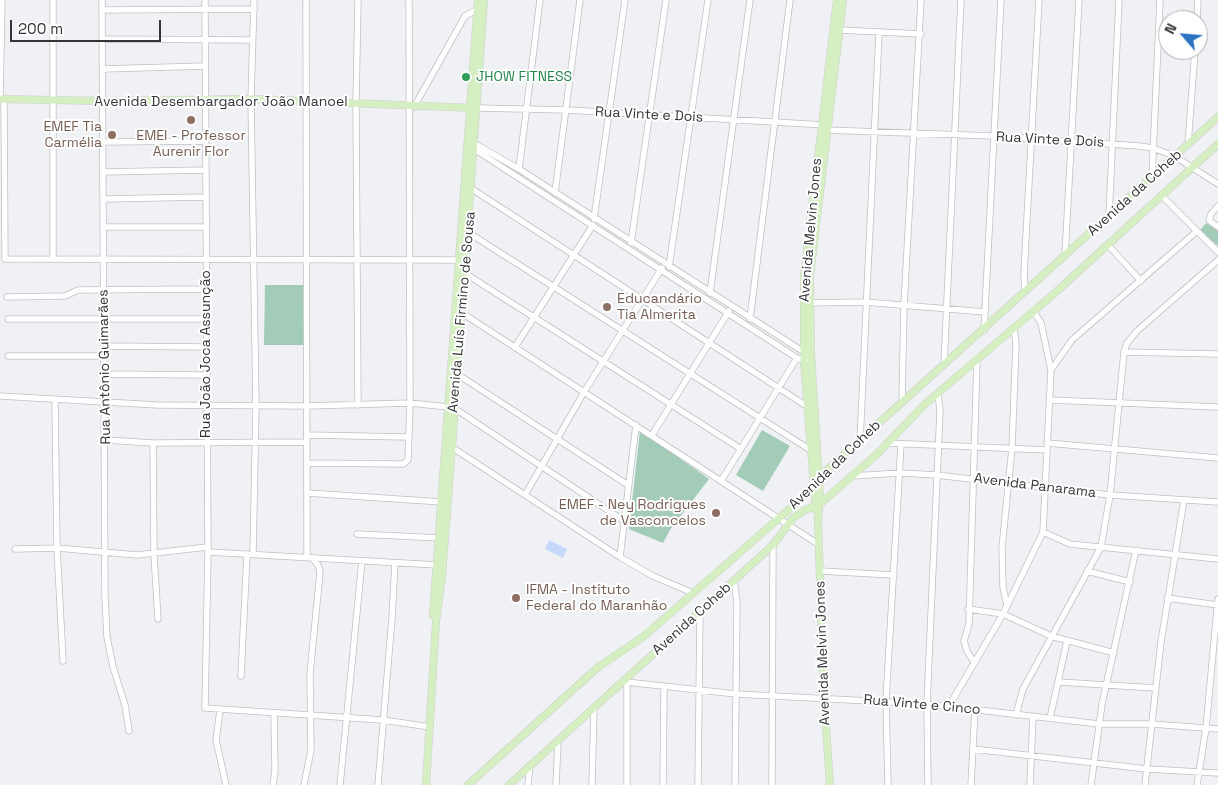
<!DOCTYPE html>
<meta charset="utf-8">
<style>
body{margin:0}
#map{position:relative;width:1218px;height:785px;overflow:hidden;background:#eff1f5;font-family:"Space Grotesk",sans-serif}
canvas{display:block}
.north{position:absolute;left:1158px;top:10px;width:50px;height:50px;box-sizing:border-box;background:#fff;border:1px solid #aeaeaf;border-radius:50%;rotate:297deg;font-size:14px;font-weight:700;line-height:20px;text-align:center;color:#343537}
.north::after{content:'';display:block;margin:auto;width:18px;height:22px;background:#2c72c3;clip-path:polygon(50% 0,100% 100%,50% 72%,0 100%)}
.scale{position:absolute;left:10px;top:20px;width:151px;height:22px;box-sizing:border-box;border:2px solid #343537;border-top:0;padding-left:6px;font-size:15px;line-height:18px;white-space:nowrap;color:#343537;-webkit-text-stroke:4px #fff;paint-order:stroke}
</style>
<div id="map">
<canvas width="1218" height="785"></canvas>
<div class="north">N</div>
<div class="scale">200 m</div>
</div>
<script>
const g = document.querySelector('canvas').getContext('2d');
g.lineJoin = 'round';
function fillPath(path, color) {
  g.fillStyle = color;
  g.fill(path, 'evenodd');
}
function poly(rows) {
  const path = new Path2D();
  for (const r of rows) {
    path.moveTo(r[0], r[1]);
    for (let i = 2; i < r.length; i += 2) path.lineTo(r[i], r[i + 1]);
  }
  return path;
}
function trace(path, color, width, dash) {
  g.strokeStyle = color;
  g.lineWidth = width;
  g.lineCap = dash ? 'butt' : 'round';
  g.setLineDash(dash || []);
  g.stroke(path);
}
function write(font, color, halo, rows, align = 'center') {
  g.font = font + ' "Space Grotesk",sans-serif';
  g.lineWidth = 4;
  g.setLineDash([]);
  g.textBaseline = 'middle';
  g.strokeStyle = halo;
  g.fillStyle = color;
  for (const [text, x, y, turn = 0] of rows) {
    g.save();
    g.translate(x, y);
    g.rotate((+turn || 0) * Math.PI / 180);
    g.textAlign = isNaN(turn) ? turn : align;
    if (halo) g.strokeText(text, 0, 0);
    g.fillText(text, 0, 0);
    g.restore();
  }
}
const green = poly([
 [1206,223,1218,230,1218,246,1200,230],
 [265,285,304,285,304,345,264,345],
 [640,430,709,479,670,530,663,543,629,529],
 [762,430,790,446,763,491,736,475]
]);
const water = poly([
 [549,540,567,549,563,558,545,549]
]);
const minor = poly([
 [102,0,105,597,107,637,113,667,125,705,129,731],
 [205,0,208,552,205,708,383,720,430,727],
 [306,0,307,557],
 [102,10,254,9],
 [1197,20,1198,0],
 [839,30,921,34],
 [103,39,252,40],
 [103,69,205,66],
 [0,99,2,0],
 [4,99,5,259,461,260],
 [414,107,465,16,478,9],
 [477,108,568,110,825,125],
 [825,130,993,136,1139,146,1153,148,1174,156,1218,184],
 [470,141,519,169,807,354],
 [104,142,204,141],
 [1188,144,1195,50],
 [471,147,797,358,812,362],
 [519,169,540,0],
 [103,172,204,170],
 [1152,177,1160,0],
 [472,189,808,407],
 [555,193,580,0],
 [1162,196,1218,252],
 [103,199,204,197],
 [1218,206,1211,214,1209,220,1218,227],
 [1109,216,1119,0],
 [594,219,625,0],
 [103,227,205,227],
 [469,233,812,451],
 [631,243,666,0],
 [1108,245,1141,281],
 [1065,256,1079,0],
 [53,258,53,0],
 [669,267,708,0],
 [466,274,741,449],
 [1025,292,1024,273,1039,0],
 [710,293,750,0],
 [7,297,65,296,78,290,206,289],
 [807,303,865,302,985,312],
 [459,311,818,544],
 [8,319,206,319],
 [750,319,790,0],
 [984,330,1001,0],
 [103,346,207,347],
 [515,347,593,225],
 [1124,352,1218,354],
 [8,356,104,356],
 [944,365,961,0],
 [1051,370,1072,340,1197,231],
 [105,374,206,375],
 [457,374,628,485],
 [0,396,157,405,307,406,410,403,448,407],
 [1050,400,1218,407],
 [55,401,57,548,63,661],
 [902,403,904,305,921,0],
 [358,405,356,103,358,0],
 [454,408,624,521],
 [307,435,407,437],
 [652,435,729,311],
 [106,440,153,443,307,442],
 [860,441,879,33],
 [153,443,154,554,158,619],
 [887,443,1047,450],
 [1047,443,1218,458],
 [450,446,620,557,653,576,693,593],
 [307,463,403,464,408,460,410,403,409,0],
 [852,476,901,473,936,475,1110,495,1218,502],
 [721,481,797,358],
 [307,493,442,502],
 [525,495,584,392,662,268],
 [1043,532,1070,544,1218,559],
 [357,534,440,538],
 [15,549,57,548,137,555,207,547],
 [208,552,438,565],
 [253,554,256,406,251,99,254,0],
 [620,557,636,425],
 [820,571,894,575],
 [1087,571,1130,582],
 [734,580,737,602,735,785],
 [1167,598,1218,605],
 [1007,606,1003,587,1002,548,1012,448,1016,344,1014,328],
 [968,609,1003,614,1051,636,1114,653],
 [974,662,967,651,964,641,969,624,977,360],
 [241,676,247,554],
 [626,682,736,694,927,704,1099,724,1152,724,1218,729],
 [1058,682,1156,688],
 [949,706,1003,614,1043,532,1051,370,1041,323,1034,312],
 [220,710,216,740,226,785],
 [1016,715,1023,689,1101,547,1110,495,1124,352,1127,343,1137,331,1218,260],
 [1050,718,1067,641],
 [973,749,1147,769,1218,773],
 [273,785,275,770,274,714],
 [304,785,311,750,310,674,320,572,318,565,312,558],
 [340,785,362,561],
 [378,785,392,618,395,563],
 [528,785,530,766],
 [556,785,558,741],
 [592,785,594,708],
 [627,785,627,679],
 [663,785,664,688],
 [698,785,700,611],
 [772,785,773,545],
 [888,785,886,700,901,444],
 [928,785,927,704,940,411,938,393],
 [971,785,975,709],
 [1030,785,1033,716],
 [1091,785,1102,704,1136,550],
 [1145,785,1161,642,1184,500],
 [1197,785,1206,728,1218,599]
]);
const major = poly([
 [0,99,103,101,251,99,474,108],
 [810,224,837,0],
 [808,242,804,276,804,362,816,510],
 [433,615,478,0],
 [426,785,436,622,442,575,452,447,484,0],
 [468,785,597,668,643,637,801,499,818,478,1218,117],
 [509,785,773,545,793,518,805,510,820,504,876,455,925,404,1056,292,1218,144],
 [830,785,824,698,818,520,820,498,811,354,810,276,843,0]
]);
const markers = [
 [466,77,5,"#2e9e5b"],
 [191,120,5,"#8d6e63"],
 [112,135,5,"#8d6e63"],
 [607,307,5,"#8d6e63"],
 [716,513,5,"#8d6e63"],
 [516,598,5,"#8d6e63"]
];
const leisureNames = [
 ["JHOW FITNESS",476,77]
];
const streetNames = [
 ["Avenida Desembargador João Manoel",221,102],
 ["Rua Vinte e Dois",649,115,3],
 ["Rua Vinte e Dois",1050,140,3],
 ["Avenida da Coheb",1135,193,-42],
 ["Avenida Melvin Jones",811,230,-85],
 ["Avenida Luís Firmino de Sousa",462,312,-85],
 ["Rua João Joca Assunção",206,354,-90],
 ["Rua Antônio Guimarães",105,367,-91],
 ["Avenida da Coheb",835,465,-44],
 ["Avenida Panarama",1035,486,7],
 ["Avenida Coheb",692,619,-42],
 ["Avenida Melvin Jones",823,653,-92],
 ["Rua Vinte e Cinco",922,705,5]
];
const educationNames = [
 ["EMEF Tia",102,127],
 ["Carmélia",102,143],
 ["EMEI - Professor",191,136,"center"],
 ["Aurenir Flor",191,152,"center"],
 ["Educandário",617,299,"left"],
 ["Tia Almerita",617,315,"left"],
 ["EMEF - Ney Rodrigues",706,505],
 ["de Vasconcelos",706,521],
 ["IFMA - Instituto",526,590,"left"],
 ["Federal do Maranhão",526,606,"left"]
];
fillPath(green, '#a2ccb7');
fillPath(water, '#c6d9fb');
trace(minor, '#bec0c4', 7);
trace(major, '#cecfcf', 8);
trace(minor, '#fff', 5.5);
trace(major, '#d6efc2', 7);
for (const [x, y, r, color] of markers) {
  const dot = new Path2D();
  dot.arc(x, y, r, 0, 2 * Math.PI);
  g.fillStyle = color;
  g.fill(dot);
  trace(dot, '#fff', 2);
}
write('14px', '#27864d', '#fff', leisureNames, 'left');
write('14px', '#343537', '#fff', streetNames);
write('14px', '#785e54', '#fff', educationNames, 'right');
</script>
